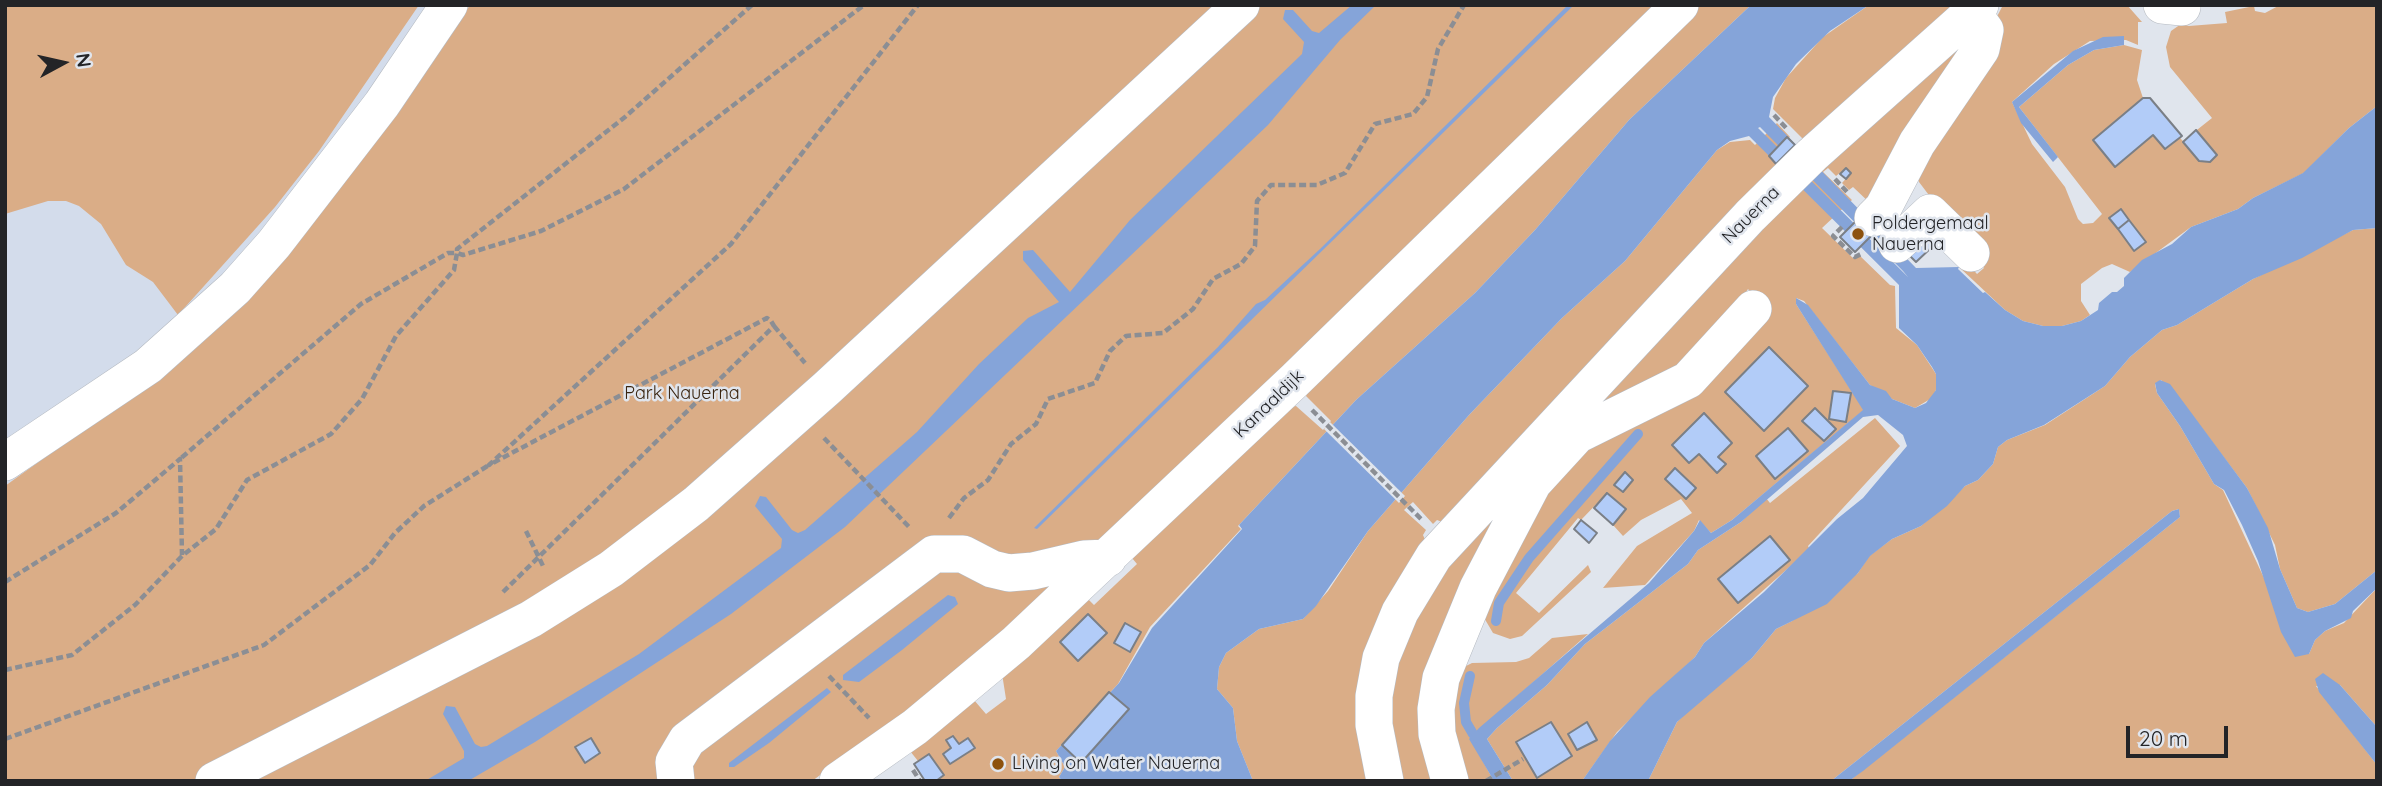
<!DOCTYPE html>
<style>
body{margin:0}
#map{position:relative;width:2382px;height:786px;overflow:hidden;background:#e0e5ed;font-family:Quicksand,sans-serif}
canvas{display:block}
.frame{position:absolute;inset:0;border:7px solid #232427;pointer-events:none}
.north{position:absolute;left:28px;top:28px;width:70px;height:70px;-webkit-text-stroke:5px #e0e5ed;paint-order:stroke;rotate:82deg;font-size:19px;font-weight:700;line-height:28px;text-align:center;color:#232427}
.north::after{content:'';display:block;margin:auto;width:24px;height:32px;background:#232427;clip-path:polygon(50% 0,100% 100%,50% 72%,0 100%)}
.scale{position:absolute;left:2126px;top:726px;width:102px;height:32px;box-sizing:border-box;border:4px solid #232427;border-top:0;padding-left:9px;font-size:21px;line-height:24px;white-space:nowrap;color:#232427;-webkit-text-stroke:5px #e0e5ed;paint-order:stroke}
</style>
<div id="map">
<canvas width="2382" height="786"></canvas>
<div class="frame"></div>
<div class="north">N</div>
<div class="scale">20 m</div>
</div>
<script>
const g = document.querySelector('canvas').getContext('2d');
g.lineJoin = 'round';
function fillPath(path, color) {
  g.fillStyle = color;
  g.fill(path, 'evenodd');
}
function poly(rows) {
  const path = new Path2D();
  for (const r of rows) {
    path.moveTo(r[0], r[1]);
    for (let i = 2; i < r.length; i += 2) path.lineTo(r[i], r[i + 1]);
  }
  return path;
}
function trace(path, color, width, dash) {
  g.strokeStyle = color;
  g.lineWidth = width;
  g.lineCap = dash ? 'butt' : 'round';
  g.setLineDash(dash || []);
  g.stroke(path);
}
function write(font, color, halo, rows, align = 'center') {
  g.font = font + ' Quicksand,sans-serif';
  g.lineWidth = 5;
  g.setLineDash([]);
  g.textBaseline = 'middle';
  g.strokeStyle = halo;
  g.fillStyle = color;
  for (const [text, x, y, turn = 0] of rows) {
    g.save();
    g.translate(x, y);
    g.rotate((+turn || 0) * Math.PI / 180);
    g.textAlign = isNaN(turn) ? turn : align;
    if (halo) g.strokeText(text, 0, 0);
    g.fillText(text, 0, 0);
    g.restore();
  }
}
const built = poly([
 [5,5,470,5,393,120,315,218,115,407,5,486]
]);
const green = poly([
 [5,5,419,5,319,151,275,207,178,315,153,282,126,265,101,224,79,206,66,201,48,201,5,214],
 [470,5,1669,5,1017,632,812,781,5,781,5,486,115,407,315,218,393,120],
 [1692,5,1751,5,1629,120,1535,230,1475,293,1356,400,1238,526,1241,529,1150,627,1118,684,1056,751,1065,767,1059,777,1062,781,936,781,929,754,918,761,910,751,974,700,986,714,1006,699,1001,667,1082,593,1094,605,1137,564,1127,552,1291,407,1296,406,1323,430,1331,421,1306,396,1308,391],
 [1869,5,1956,5,1806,142,1773,109,1775,98,1786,78,1823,37],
 [2003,5,2127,5,2142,22,2138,22,2138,45,2126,40,2090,41,2054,64,2012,102,2032,144,2065,187,2078,219,2083,224,2093,223,2102,214,2019,107,2068,65,2094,50,2124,45,2142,50,2137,80,2143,98,2093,140,2115,166,2153,135,2166,149,2180,138,2183,141,2212,118,2170,67,2166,47,2171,31,2181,24,2189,26,2227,23,2225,12,2254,6,2255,11,2265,13,2280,5,2377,5,2377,106,2349,128,2304,173,2253,198,2238,209,2191,227,2130,272,2112,264,2102,268,2081,284,2081,301,2090,315,2081,321,2062,326,2043,326,2023,321,2005,310,1959,267,1968,264,1977,274,1984,268,1919,182,1916,173],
 [1966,37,1872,205,1853,187,1849,190,1842,183,1851,173,1846,168,1836,176,1828,168,1823,172,1852,200,1822,228,1854,259,1859,255,1890,285,1895,286,1896,328,1917,345,1936,374,1936,390,1932,398,1915,408,1892,399,1870,385,1804,301,1796,298,1796,304,1864,410,1732,520,1711,533,1699,520,1694,531,1645,585,1603,588,1637,546,1692,513,1681,499,1641,520,1623,536,1613,525,1626,509,1607,493,1581,520,1578,518,1516,593,1539,613,1588,565,1591,572,1522,636,1510,639,1493,633,1483,616,1545,479,1766,311,1748,289,1746,292,1750,296,1709,348,1580,422,1780,208],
 [1777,123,1790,137,1769,156,1779,167,1442,522,1437,520,1433,524,1413,502,1404,510,1426,530,1423,535,1426,542,1369,781,1253,781,1237,741,1233,708,1217,689,1219,667,1226,653,1259,629,1303,619,1328,591,1368,531,1469,415,1562,318,1625,261,1717,150,1730,142,1750,140,1755,145],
 [2377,228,2377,570,2335,604,2308,612,2297,608,2280,569,2275,545,2247,488,2179,398,2161,380,2155,384,2157,393,2180,426,2214,484,2223,490,2264,578,2309,654,2315,640,2325,631,2344,623,2377,588,2377,727,2340,685,2316,686,2377,765,2377,781,1849,781,2180,517,2179,509,2172,511,1831,781,1648,781,1677,722,1692,707,1752,658,1776,629,1792,621,1858,573,1869,556,1892,539,1921,526,1965,486,1978,480,1993,464,1998,447,2007,440,2045,425,2105,386,2130,357,2162,330,2177,325,2253,279,2353,230],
 [1875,418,1900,446,1808,546,1809,548,1803,555,1704,643,1695,657,1617,732,1582,781,1513,781,1487,739,1497,728,1547,685,1585,644,1688,564,1698,550,1741,522,1766,498,1770,503],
 [1523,480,1465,595,1443,781,1401,781,1389,718,1397,657,1433,585],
 [1588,634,1470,738,1491,776,1482,781,1458,781,1446,739,1462,668,1472,663,1516,662,1529,658,1552,638]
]);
const water = poly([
 [1352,5,1376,5,1340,40,1268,125,845,527,731,614,535,742,468,781,425,781,464,758,464,751,443,714,446,706,455,707,475,744,481,747,487,746,639,654,781,548,782,539,755,506,760,496,766,497,792,530,798,533,805,530,917,432,979,364,1028,318,1059,302,1023,260,1023,251,1033,250,1070,292,1130,220,1302,54,1304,42,1283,19,1285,10,1293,10,1312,31,1319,33],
 [1568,5,1574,5,1037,529,1034,528,1218,347,1256,304,1265,300,1320,249],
 [1751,5,1869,5,1830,31,1796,64,1773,97,1769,117,1916,268,1959,267,1958,269,1983,293,1985,292,2005,310,2023,321,2043,326,2062,326,2081,321,2098,310,2099,303,2112,292,2117,292,2124,286,2124,278,2142,260,2172,244,2191,227,2238,209,2253,198,2303,173,2349,128,2377,106,2377,228,2353,230,2302,258,2253,279,2177,325,2162,330,2130,357,2105,386,2044,425,2007,440,1998,447,1993,464,1978,480,1965,486,1947,506,1921,526,1892,539,1870,556,1858,573,1827,604,1776,629,1752,658,1677,722,1648,781,1582,781,1610,741,1650,697,1695,657,1704,643,1764,592,1837,519,1863,498,1907,446,1903,435,1878,415,1863,417,1741,522,1698,550,1688,564,1585,644,1547,685,1497,728,1487,739,1513,781,1494,781,1469,739,1479,728,1649,583,1694,531,1700,520,1711,533,1732,520,1863,410,1796,304,1796,298,1808,305,1870,385,1886,391,1892,399,1915,408,1926,403,1936,390,1936,374,1932,367,1917,345,1899,328,1899,285,1749,136,1730,141,1717,150,1625,261,1562,318,1469,415,1368,531,1316,606,1303,619,1259,629,1226,653,1219,667,1217,689,1233,708,1237,741,1253,781,1062,781,1059,777,1065,767,1056,751,1119,683,1152,628,1242,529,1239,525,1356,400,1475,293,1535,230,1629,120],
 [1760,127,1903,271,1908,277,1758,128],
 [2124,36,2124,45,2094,50,2068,65,2019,107,2058,157,2053,162,2021,123,2012,102,2073,51,2103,37],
 [2160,380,2170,384,2247,488,2268,528,2280,569,2297,608,2308,612,2335,604,2377,570,2377,588,2353,611,2351,618,2325,631,2315,640,2309,654,2295,657,2281,632,2258,561,2242,525,2224,490,2214,484,2180,426,2157,393,2155,383],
 [2179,509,2180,517,1863,771,1849,781,1831,781,2172,511],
 [948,595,955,597,958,604,902,650,859,682,843,680,843,675],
 [2323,673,2340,685,2377,727,2377,765,2319,692,2315,679],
 [827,688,831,692,769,743,734,767,729,767,729,763]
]);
const pier = poly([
 [1330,422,1405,496,1399,503,1324,429]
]);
const stream = poly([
 [1496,621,1499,603,1529,558,1638,434],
 [1470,676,1464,703,1466,722,1473,734,1480,739]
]);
const building = poly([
 [2143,98,2150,98,2182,136,2165,149,2153,135,2115,167,2093,140,2143,98],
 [2196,130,2217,155,2210,162,2199,161,2183,142,2196,130],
 [1787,137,1795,145,1776,164,1769,156,1787,137],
 [1846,168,1851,173,1846,179,1840,174,1846,168],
 [2121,209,2129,220,2118,229,2109,218,2121,209],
 [1864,213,1879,228,1855,252,1840,237,1864,213],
 [2129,220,2146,242,2134,251,2118,229,2129,220],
 [1921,234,1933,246,1916,262,1905,251,1921,234],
 [1769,347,1808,386,1764,431,1725,392,1769,347],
 [1833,391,1851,393,1846,422,1829,419,1833,391],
 [1815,408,1836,429,1824,441,1802,421,1815,408],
 [1704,413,1732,443,1718,457,1726,464,1717,473,1699,454,1689,463,1672,445,1704,413],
 [1788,428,1808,451,1775,479,1756,456,1788,428],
 [1675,468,1696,488,1686,499,1665,479,1675,468],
 [1625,472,1633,480,1623,492,1614,485,1625,472],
 [1607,493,1626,509,1613,525,1594,508,1607,493],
 [1581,520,1597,533,1589,543,1574,529,1581,520],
 [1770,536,1790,560,1738,603,1718,579,1770,536],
 [1088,614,1107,633,1078,661,1060,642,1088,614],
 [1125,623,1141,632,1130,652,1114,643,1125,623],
 [1109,692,1129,709,1081,763,1062,745,1109,692],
 [1551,722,1572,756,1537,778,1516,742,1551,722],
 [1587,722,1597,740,1577,750,1568,734,1587,722],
 [953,736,959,744,968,738,975,748,950,764,943,754,951,748,946,740,953,736],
 [591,738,600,753,585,763,575,747,591,738],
 [929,754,944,775,936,781,925,781,914,764,929,754]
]);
const path = poly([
 [752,5,625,117,457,249,457,253,463,255,541,231,624,189,864,5],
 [1774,115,1788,130],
 [1835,179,1848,193],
 [1842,227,1833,236,1855,257,1861,254],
 [774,326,805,363],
 [1312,410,1422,520],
 [824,438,910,528],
 [949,518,964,498,988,480,1011,444,1036,424,1048,399,1095,383,1110,351,1126,336,1163,333,1193,309,1213,279,1241,264,1255,246,1257,201,1271,185,1317,185,1345,173,1375,124,1413,114,1427,97,1438,49,1464,5],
 [526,531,544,568],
 [5,582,116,513,180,459,182,555],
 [503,592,774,326,771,321,767,318,489,465,731,244,918,5],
 [5,670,72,655,135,605,182,556,216,529,247,480,331,434,362,399,396,336,454,270,457,253,448,253,361,304,180,459],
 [829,676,869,718],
 [5,739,264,645,370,565,395,533,424,506,489,465],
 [913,770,920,781],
 [1486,781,1523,759]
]);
const minor = poly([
 [2162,5,2182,7],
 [1873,218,1883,208,1917,143,1981,49,1985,30,1972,12],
 [1897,244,1930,213,1971,253],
 [5,462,148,366,235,288,274,244,382,104,449,5],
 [214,781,531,619,611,569,696,504,827,388,1241,5],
 [676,781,674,762,687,740,934,554,963,554,992,569,1009,573,1033,571,1084,559,1108,558],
 [838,781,915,727,1016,643,1295,380,1680,5],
 [1385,781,1374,725,1374,696,1381,658,1400,612,1434,556,1750,216,1812,155,1980,5],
 [1450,781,1437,734,1436,709,1441,678,1478,588,1533,483,1577,435,1688,380,1753,309]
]);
const markers = [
 [1858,234,7,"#8d520e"],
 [998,764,7,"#8d520e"]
];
const streetNames = [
 ["Nauerna",1751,215,-45],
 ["Kanaaldijk",1269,404,-44]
];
const poiNames = [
 ["Poldergemaal",1872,224],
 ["Nauerna",1872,245],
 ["Living on Water Nauerna",1012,764]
];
const parkNames = [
 ["Park Nauerna",682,394]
];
fillPath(built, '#d3dceb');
fillPath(green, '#daad87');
fillPath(water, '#85a4d9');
fillPath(pier, '#e0e5ed');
trace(stream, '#85a4d9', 10);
fillPath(building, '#b2ccf8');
trace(building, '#7a7f86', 2);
trace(minor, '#b5bac1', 38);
trace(path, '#8b8e94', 4.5, [7, 3.5]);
trace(minor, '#fff', 37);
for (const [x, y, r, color] of markers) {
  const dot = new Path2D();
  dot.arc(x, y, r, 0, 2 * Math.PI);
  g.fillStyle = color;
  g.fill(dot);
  trace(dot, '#e0e5ed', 2.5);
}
write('18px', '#232427', '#e0e5ed', streetNames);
write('18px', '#232427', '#e0e5ed', poiNames, 'left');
write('18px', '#39240f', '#e0e5ed', parkNames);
</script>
